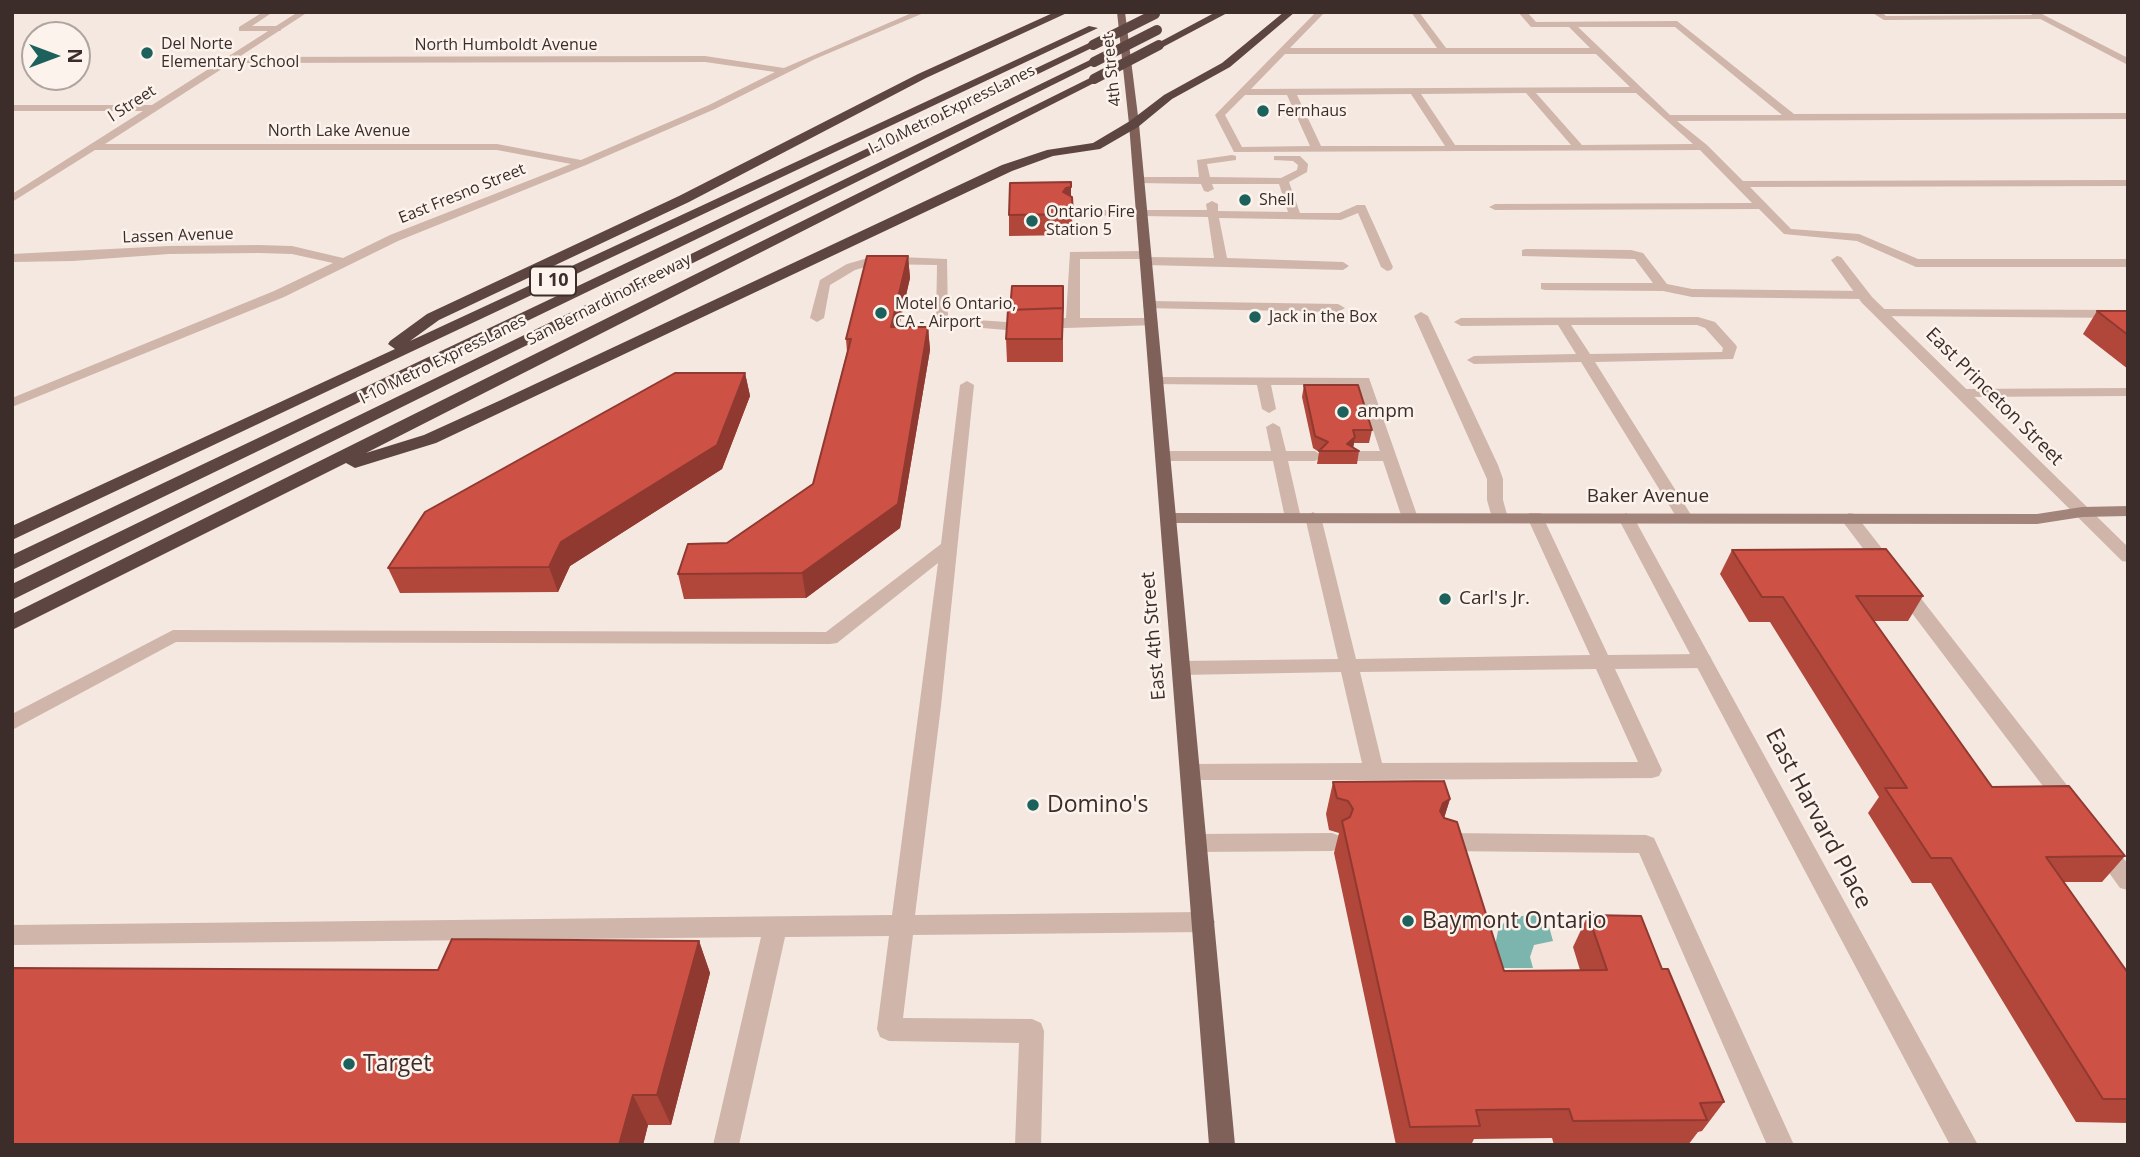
<!DOCTYPE html>
<style>
body{margin:0}
#map{position:relative;width:2140px;height:1157px;overflow:hidden;background:#f5e8e0;font-family:"Open Sans",sans-serif}
canvas{display:block}
.frame{position:absolute;inset:0;border:14px solid #3c2d2a;pointer-events:none}
.north{position:absolute;left:21px;top:21px;width:70px;height:70px;box-sizing:border-box;background:#fcf3ed;border:2px solid #afa49f;border-radius:50%;rotate:90deg;font-size:19px;font-weight:700;line-height:28px;text-align:center;color:#3c2d2a}
.north::after{content:'';display:block;margin:auto;width:24px;height:32px;background:#1c615b;clip-path:polygon(50% 0,100% 100%,50% 72%,0 100%)}
</style>
<div id="map">
<canvas width="2140" height="1157"></canvas>
<div class="frame"></div>
<div class="north">N</div>
</div>
<script>
const g = document.querySelector('canvas').getContext('2d');
g.lineJoin = 'round';
function fillPath(path, color) {
  g.fillStyle = color;
  g.fill(path, 'evenodd');
}
function poly(rows) {
  const path = new Path2D();
  for (const r of rows) {
    path.moveTo(r[0], r[1]);
    for (let i = 2; i < r.length; i += 2) path.lineTo(r[i], r[i + 1]);
  }
  return path;
}
function trace(path, color, width, dash) {
  g.strokeStyle = color;
  g.lineWidth = width;
  g.lineCap = dash ? 'butt' : 'round';
  g.setLineDash(dash || []);
  g.stroke(path);
}
function write(font, color, halo, rows, align = 'center') {
  g.font = font + ' "Open Sans",sans-serif';
  g.lineWidth = 5;
  g.setLineDash([]);
  g.textBaseline = 'middle';
  g.strokeStyle = halo;
  g.fillStyle = color;
  for (const [text, x, y, turn = 0] of rows) {
    g.save();
    g.translate(x, y);
    g.rotate((+turn || 0) * Math.PI / 180);
    g.textAlign = isNaN(turn) ? turn : align;
    if (halo) g.strokeText(text, 0, 0);
    g.fillText(text, 0, 0);
    g.restore();
  }
}
const water = poly([
 [1535,913,1546,916,1553,941,1534,945,1530,957,1533,968,1496,968,1494,951,1498,931,1506,920]
]);
const lane = poly([
 [263,12,273,12,252,26,278,26,281,31,239,31,239,27,263,12],
 [1316,12,1325,12,1290,48,1437,48,1411,12,1419,12,1446,48,1590,48,1569,27,1531,27,1518,12,1527,12,1536,22,1677,21,1794,114,2128,113,2128,119,1677,121,1707,145,1743,181,2128,180,2128,186,1750,187,1791,229,1859,234,1918,259,2128,259,2128,267,1916,267,1857,241,1784,234,1759,209,1495,210,1489,207,1495,204,1752,203,1700,150,1234,152,1215,115,1316,12],
 [1578,27,1675,27,1782,115,1670,115,1578,27],
 [1285,54,1596,54,1630,87,1251,89,1285,54],
 [1526,93,1571,145,1455,145,1421,94,1526,93],
 [1536,93,1636,93,1693,144,1582,145,1536,93],
 [1411,94,1445,146,1321,146,1297,95,1411,94],
 [1245,95,1287,95,1310,146,1242,147,1225,115,1245,95],
 [1871,12,1881,12,1886,16,2040,15,2044,17,2040,19,1884,20,1871,12],
 [1232,155,1236,156,1236,160,1207,164,1210,177,1281,178,1297,170,1298,165,1293,161,1274,160,1274,156,1300,156,1308,164,1307,172,1289,182,1300,213,1339,213,1357,205,1365,205,1393,267,1391,270,1387,271,1381,267,1358,213,1341,220,1219,218,1227,258,1343,262,1349,266,1343,270,1146,265,1142,264,1141,259,1080,259,1080,318,1151,318,1158,322,1156,325,1006,330,936,324,937,265,876,264,855,270,830,285,824,318,817,322,810,318,820,280,847,264,875,256,947,259,948,318,1006,322,1066,318,1070,252,1145,251,1149,252,1149,257,1214,258,1208,217,1072,215,1066,212,1068,210,1207,210,1206,204,1212,201,1218,204,1218,211,1288,212,1279,184,1212,184,1214,189,1208,192,1204,191,1201,184,1139,183,1134,180,1139,177,1199,177,1197,160,1232,155],
 [1526,249,1631,250,1643,253,1667,284,1692,289,1864,291,1870,295,1864,299,1692,297,1663,291,1545,290,1541,289,1541,283,1653,283,1635,259,1522,256,1522,250,1526,249],
 [1149,301,1338,304,1345,308,1338,312,1144,308,1143,305,1149,301],
 [1881,309,2128,310,2128,318,1876,316,1876,310,1881,309],
 [1421,312,1428,316,1498,465,1503,479,1503,500,1508,518,1506,522,1494,522,1492,518,1487,500,1487,479,1414,316,1421,312],
 [1698,317,1715,322,1735,344,1737,347,1733,359,1595,362,1693,518,1685,523,1677,518,1581,362,1474,364,1467,360,1474,356,1576,354,1558,325,1461,326,1454,322,1461,318,1698,317],
 [1571,325,1697,325,1705,328,1723,348,1722,352,1590,354,1571,325],
 [1156,377,1369,378,1418,518,1410,523,1402,518,1383,461,1355,461,1347,456,1355,451,1380,451,1358,385,1271,385,1276,409,1269,413,1262,409,1257,385,1151,384,1149,381,1156,377],
 [967,381,974,385,941,706,915,915,1203,912,1211,915,1215,922,1211,929,1203,932,913,935,903,1018,1032,1019,1041,1023,1044,1031,1041,1145,1015,1145,1019,1043,889,1041,880,1037,877,1029,889,936,785,937,739,1145,713,1145,761,937,12,945,12,925,892,915,938,563,837,643,830,644,176,642,12,730,12,714,173,630,826,632,941,544,960,385,967,381],
 [2128,388,2128,396,1962,397,1955,393,1962,389,2128,388],
 [1273,423,1280,427,1286,451,1315,451,1323,456,1315,461,1288,461,1301,518,1299,522,1287,522,1285,518,1273,461,1163,461,1155,456,1163,451,1271,451,1266,427,1273,423],
 [1313,512,1321,517,1356,659,1590,655,1527,517,1529,513,1541,513,1608,655,1703,654,1710,656,1712,661,1710,666,1703,668,1615,669,1662,770,1659,776,1652,778,1374,780,1190,780,1183,778,1180,772,1183,766,1190,764,1362,763,1341,672,1181,675,1174,673,1172,668,1174,663,1181,661,1338,659,1305,517,1313,512],
 [1596,669,1638,762,1382,763,1360,672,1596,669],
 [1849,513,1855,514,2077,798,2080,804,2077,810,2069,812,2061,810,1843,522,1841,518,1849,513],
 [1332,833,1340,836,1343,842,1340,848,1332,851,1196,852,1188,849,1185,843,1188,837,1196,834,1332,833],
 [1443,833,1646,835,1654,838,1794,1145,1767,1145,1639,853,1443,851,1435,848,1432,842,1435,836,1443,833],
 [2103,840,2111,843,2128,864,2128,890,2120,888,2092,849,2095,843,2103,840]
]);
const street = poly([
 [298,12,308,12,239,57,705,56,784,68,914,12,926,12,815,59,715,109,586,165,398,241,284,297,12,407,12,398,274,291,333,263,292,254,259,253,169,254,73,261,12,262,12,254,169,246,259,245,292,246,343,258,390,235,571,164,497,150,95,150,12,202,12,194,143,111,12,111,12,105,152,105,298,12],
 [705,62,775,72,709,105,581,160,497,144,105,144,231,63,705,62],
 [2027,12,2038,12,2128,58,2128,65,2027,12],
 [1837,256,1841,257,1872,297,2128,547,2128,562,2122,561,1862,303,1831,260,1837,256],
 [1626,513,1634,518,1978,1145,1950,1145,1618,518,1626,513]
]);
const secondary = poly([
 [2128,506,2128,516,2082,517,2037,524,1168,523,1160,518,1168,513,2037,514,2082,507,2128,506]
]);
const primary = poly([
 [1117,12,1125,12,1139,124,1235,1145,1209,1145,1129,124,1117,12]
]);
const highway = poly([
 [1055,12,1069,12,926,78,689,202,439,320,410,341,1089,26,1098,28,12,540,12,526,395,349,388,344,390,341,427,314,679,196,918,74,1055,12],
 [1216,12,1229,12,1163,47,1154,45,1216,12],
 [1284,12,1295,12,1230,67,1172,99,1138,127,1100,149,1053,156,1012,171,436,443,355,468,346,463,12,630,12,614,1094,76,1100,79,1098,81,366,453,424,435,501,400,1002,165,1047,150,1093,143,1130,121,1164,95,1222,63,1284,12],
 [1089,43,1098,45,12,570,12,555,1089,43],
 [1090,60,1099,62,12,600,12,584,1090,60]
]);
const highwayBridge = poly([
 [1093,45,1155,14],
 [1094,62,1157,30],
 [1094,79,1159,45]
]);
const wall = poly([
 [1071,197,1073,235,1009,236,1009,215],
 [908,256,910,278,899,327,928,327,930,350,900,528,806,598,684,599,678,574,727,543,813,484,847,352,846,339],
 [1063,286,1063,362,1007,362,1006,339],
 [2097,311,2128,311,2128,369,2083,334],
 [745,373,750,396,722,469,570,566,558,592,400,593,388,568],
 [1304,385,1372,430,1369,443,1354,443,1353,447,1359,451,1357,464,1317,464,1319,452,1313,448,1302,397],
 [1732,550,1923,596,1908,621,1874,621,1992,787,2125,856,2102,882,2064,882,2128,973,2128,1123,2076,1122,1931,883,1912,883,1868,813,1879,797,1770,622,1749,622,1720,574],
 [1333,782,1450,799,1444,818,1504,971,1580,970,1573,947,1588,915,1662,969,1724,1102,1702,1131,1698,1132,1688,1145,1554,1145,1552,1138,1474,1139,1471,1145,1396,1145,1334,853,1339,833,1329,830,1326,814],
 [699,941,710,973,671,1125,648,1125,643,1145,12,1145,438,970]
]);
const shadedWall = poly([
 [1071,187,1071,207,1063,192,1066,188],
 [908,256,910,278,893,350,891,327],
 [928,327,930,350,900,528,806,598,802,573],
 [745,373,750,396,722,469,570,566,558,592,549,567,561,542],
 [1355,437,1353,449,1347,444],
 [1450,799,1440,831,1433,835,1443,803],
 [699,941,710,973,671,1125,657,1095],
 [633,1095,648,1125,643,1145,619,1145]
]);
const building = poly([
 [1071,182,1071,187,1066,188,1063,192,1072,197,1073,214,1009,215,1010,183,1071,182],
 [867,256,908,256,891,327,928,327,898,504,802,573,678,574,688,544,727,543,813,484,851,339,846,339,867,256],
 [1012,286,1063,286,1063,308,1010,310,1012,286],
 [1063,308,1062,339,1006,339,1008,310,1063,308],
 [2097,311,2128,311,2128,335,2097,311],
 [675,373,745,373,717,445,561,542,549,567,388,568,425,512,675,373],
 [1304,385,1358,385,1372,430,1353,430,1355,437,1347,444,1359,451,1319,451,1328,442,1315,436,1304,385],
 [1886,549,1923,596,1856,596,1992,787,2069,786,2125,856,2046,857,2128,973,2128,1099,2103,1099,1951,858,1931,858,1885,788,1907,788,1783,597,1762,597,1732,550,1886,549],
 [1444,781,1450,799,1443,803,1440,811,1444,818,1457,822,1504,971,1607,970,1588,915,1641,916,1662,969,1668,969,1724,1102,1700,1103,1707,1120,1573,1121,1569,1109,1476,1110,1480,1126,1410,1127,1342,821,1350,817,1353,809,1348,801,1337,798,1333,782,1444,781],
 [452,939,699,941,657,1095,633,1095,619,1145,12,1145,12,968,438,970,452,939]
]);
const markers = [
 [147,53,7,"#1c615b"],
 [1263,111,7,"#1c615b"],
 [1245,200,7,"#1c615b"],
 [1032,221,7,"#1c615b"],
 [881,313,7,"#1c615b"],
 [1255,317,7,"#1c615b"],
 [1343,412,7,"#1c615b"],
 [1445,599,7,"#1c615b"],
 [1033,805,7,"#1c615b"],
 [1408,921,7,"#1c615b"],
 [349,1064,7,"#1c615b"]
];
const farPoinames = [
 ["Del Norte",161,44],
 ["Elementary School",161,62],
 ["Fernhaus",1277,111],
 ["Shell",1259,200],
 ["Ontario Fire",1046,212],
 ["Station 5",1046,230],
 ["Motel 6 Ontario,",895,304],
 ["CA - Airport",895,322],
 ["Jack in the Box",1269,317]
];
const farStreetnames = [
 ["North Humboldt Avenue",506,45],
 ["4th Street",1112,70,-96],
 ["I Street",132,104,-33],
 ["I-10 Metro ExpressLanes",952,110,-26],
 ["North Lake Avenue",339,131],
 ["East Fresno Street",462,194,-22],
 ["Lassen Avenue",178,236,-2],
 ["San Bernardino Freeway",609,300,-27],
 ["I-10 Metro ExpressLanes",443,360,-26]
];
const shields = [
 [553,281,46]
];
const shieldNames = [
 ["I 10",553,281]
];
const streetNames = [
 ["East Princeton Street",1994,397,45],
 ["Baker Avenue",1648,497],
 ["East 4th Street",1154,636,-95]
];
const poiNames = [
 ["ampm",1357,412],
 ["Carl's Jr.",1459,599]
];
const nearPoinames = [
 ["Domino's",1047,805],
 ["Baymont Ontario",1422,921],
 ["Target",363,1064]
];
const nearStreetnames = [
 ["East Harvard Place",1818,819,62]
];
fillPath(water, '#7cb4ae');
fillPath(lane, '#cfb5aa');
fillPath(street, '#cfb5aa');
fillPath(secondary, '#a3847b');
fillPath(primary, '#7f615a');
fillPath(highway, '#5d4541');
trace(highwayBridge, '#5d4541', 10);
fillPath(wall, '#b1463b');
fillPath(shadedWall, '#903930');
fillPath(building, '#ce5145');
trace(building, '#903930', 2);
for (const [x, y, r, color] of markers) {
  const dot = new Path2D();
  dot.arc(x, y, r, 0, 2 * Math.PI);
  g.fillStyle = color;
  g.fill(dot);
  trace(dot, '#fcf3ed', 2.5);
}
write('16px', '#3c2d2a', '#fcf3ed', farPoinames, 'left');
write('16px', '#3c2d2a', '#fcf3ed', farStreetnames);
for (const [x, y, w] of shields) {
  const box = new Path2D();
  box.roundRect(x - w / 2, y - 14.5, w, 29, 5);
  g.fillStyle = '#fcf3ed';
  g.fill(box);
  trace(box, '#3c2d2a', 2);
}
write('bold 18px', '#3c2d2a', null, shieldNames);
write('19px', '#3c2d2a', '#fcf3ed', streetNames);
write('19px', '#3c2d2a', '#fcf3ed', poiNames, 'left');
write('23px', '#3c2d2a', '#fcf3ed', nearPoinames, 'left');
write('23px', '#3c2d2a', '#fcf3ed', nearStreetnames);
</script>
